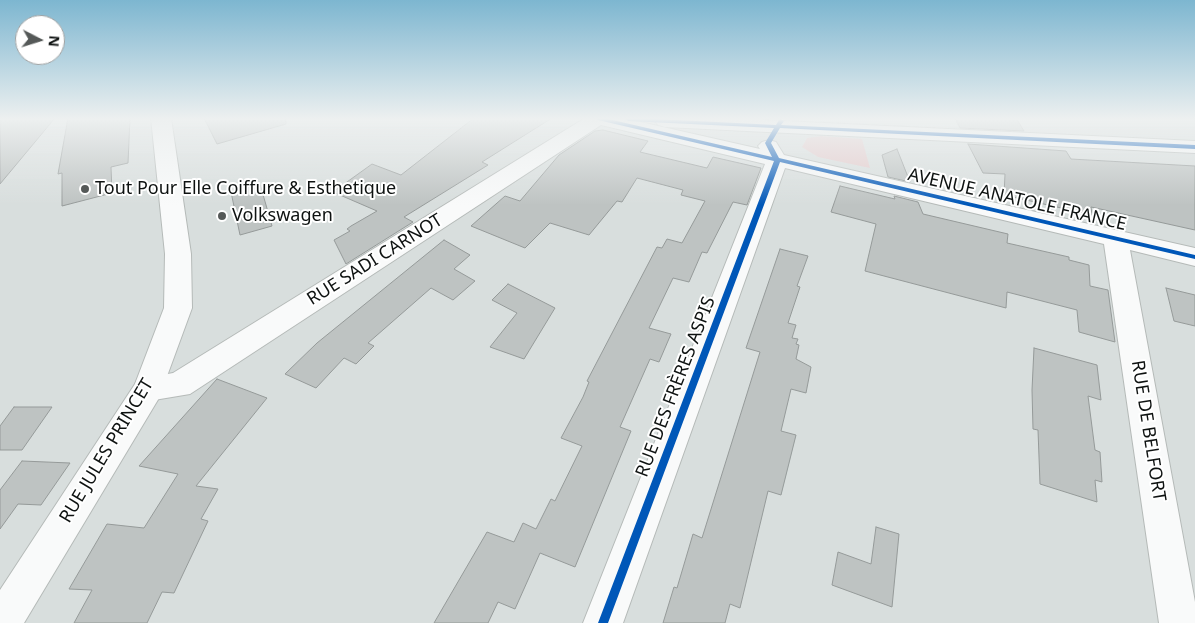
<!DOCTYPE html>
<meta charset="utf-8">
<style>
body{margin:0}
#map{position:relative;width:1195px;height:623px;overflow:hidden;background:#d8dedd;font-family:"Noto Sans",sans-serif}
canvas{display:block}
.north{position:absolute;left:15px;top:15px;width:50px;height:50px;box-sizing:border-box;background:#fff;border:1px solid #9fa0a0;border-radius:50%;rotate:95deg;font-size:14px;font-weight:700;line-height:20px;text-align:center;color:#0e1211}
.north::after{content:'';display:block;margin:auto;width:18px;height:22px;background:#555958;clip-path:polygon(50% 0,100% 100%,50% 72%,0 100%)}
</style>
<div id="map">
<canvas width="1195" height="623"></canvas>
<div class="north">N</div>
</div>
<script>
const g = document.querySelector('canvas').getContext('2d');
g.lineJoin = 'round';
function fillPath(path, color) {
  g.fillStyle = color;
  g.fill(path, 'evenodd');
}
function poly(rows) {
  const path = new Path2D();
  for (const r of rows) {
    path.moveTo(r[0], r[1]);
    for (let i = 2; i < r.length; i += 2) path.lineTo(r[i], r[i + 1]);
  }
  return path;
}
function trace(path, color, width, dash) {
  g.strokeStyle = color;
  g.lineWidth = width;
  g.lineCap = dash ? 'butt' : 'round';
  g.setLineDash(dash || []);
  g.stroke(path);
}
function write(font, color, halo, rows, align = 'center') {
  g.font = font + ' "Noto Sans",sans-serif';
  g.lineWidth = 4;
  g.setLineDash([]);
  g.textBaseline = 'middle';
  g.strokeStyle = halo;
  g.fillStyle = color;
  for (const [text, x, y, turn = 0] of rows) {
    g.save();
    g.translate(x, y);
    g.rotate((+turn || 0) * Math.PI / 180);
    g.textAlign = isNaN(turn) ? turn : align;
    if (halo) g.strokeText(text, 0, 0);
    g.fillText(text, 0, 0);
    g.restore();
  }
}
const green = poly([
 [822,136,862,139,870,168,818,157,802,147,807,138]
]);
const building = poly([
 [0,118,55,118,0,184,0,118],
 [68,118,130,118,128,163,111,167,112,193,62,206,62,173,58,174,68,118],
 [204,118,285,118,286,124,217,144,204,118],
 [474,118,552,118,482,162,488,165,404,217,413,222,346,264,334,240,350,231,347,229,351,226,377,211,333,192,372,164,401,175,474,118],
 [955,118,1016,118,1024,131,960,128,955,118],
 [603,130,648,141,640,152,707,168,713,157,761,168,747,205,733,202,707,253,702,252,689,282,673,278,649,328,671,334,659,362,650,359,620,427,631,431,575,567,540,553,515,609,498,602,488,623,434,623,487,532,514,542,523,523,536,529,551,499,555,501,582,446,561,438,583,397,589,382,587,381,657,247,662,248,667,239,682,243,705,201,681,195,683,190,637,178,622,202,617,201,589,235,550,223,525,248,471,226,505,196,520,201,559,155,595,131,603,130],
 [968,144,1066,151,1071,159,1195,166,1195,230,1091,207,1092,215,1004,195,1005,174,983,173,968,144],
 [897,149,910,182,888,177,882,155,897,149],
 [260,184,272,226,240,235,231,192,260,184],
 [840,186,895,199,894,196,918,202,923,214,1008,234,1007,243,1069,257,1069,260,1089,265,1090,286,1108,290,1115,342,1079,332,1077,310,1007,292,1006,308,865,271,876,224,831,212,840,186],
 [444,240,470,255,454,269,475,281,453,300,431,288,368,343,374,346,356,364,344,358,316,388,285,374,317,343,444,240],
 [780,249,808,256,797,286,800,287,788,323,796,325,792,338,798,339,796,344,799,345,796,359,811,367,806,393,791,389,781,431,796,435,781,495,768,491,740,608,730,604,725,623,663,623,674,587,677,588,693,534,702,538,760,352,746,348,780,249],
 [508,284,555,308,524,359,490,347,517,313,492,300,508,284],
 [1166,288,1195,295,1195,326,1174,321,1166,288],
 [1034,348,1097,365,1101,400,1088,396,1095,450,1100,452,1102,482,1095,480,1097,502,1040,484,1038,430,1033,429,1032,390,1034,348],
 [217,379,267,398,196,486,218,489,201,519,208,521,174,593,162,592,147,623,74,623,92,590,69,589,107,524,144,528,178,474,139,466,217,379],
 [14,407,52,407,22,450,0,450,0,426,14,407],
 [22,461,70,463,41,505,18,504,0,529,0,490,22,461],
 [876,527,899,534,892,607,832,585,838,552,871,564,876,527]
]);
const minor = poly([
 [585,118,623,118,760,149,758,146,762,142,769,140,776,142,784,155,1195,248,1195,266,1130,250,1195,602,1195,623,1159,623,1104,244,785,168,623,623,583,623,765,164,601,125,190,394,148,401,137,398,133,389,137,380,173,373,585,118],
 [657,118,722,118,1195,141,1195,153,665,127,658,125,655,121,657,118]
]);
const major = poly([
 [151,118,171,118,191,254,192,308,159,398,24,623,0,623,0,590,135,384,164,308,165,254,151,118]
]);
const cycleway = poly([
 [595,118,604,118,772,157,765,143,774,128,628,121,625,119,626,118,636,118,776,125,779,120,781,119,784,121,781,125,1195,145,1195,149,780,128,771,143,779,158,1195,255,1195,259,780,162,608,623,598,623,774,161,598,120,595,118]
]);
const markers = [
 [85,189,5,"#555958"],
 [222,216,5,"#555958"]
];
const poiNames = [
 ["Tout Pour Elle Coiffure & Esthetique",95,189],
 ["Volkswagen",232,216]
];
const streetNames = [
 ["AVENUE ANATOLE FRANCE",1017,200,13],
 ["RUE SADI CARNOT",375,260,-32],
 ["RUE DES FRÈRES ASPIS",676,387,-69],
 ["RUE DE BELFORT",1148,431,81],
 ["RUE JULES PRINCET",107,451,-59]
];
fillPath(green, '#e5c9ca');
fillPath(building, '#bec3c2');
trace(building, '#959a99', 1);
trace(minor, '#b5bab8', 2);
trace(major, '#b5bab8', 2);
fillPath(minor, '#f9fafa');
fillPath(major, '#f9fafa');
fillPath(cycleway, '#0057b8');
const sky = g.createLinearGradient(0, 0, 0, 205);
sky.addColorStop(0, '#7db6d0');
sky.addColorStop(0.58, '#edf0f0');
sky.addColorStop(1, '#edf0f000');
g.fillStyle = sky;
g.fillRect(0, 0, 1195, 205);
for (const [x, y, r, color] of markers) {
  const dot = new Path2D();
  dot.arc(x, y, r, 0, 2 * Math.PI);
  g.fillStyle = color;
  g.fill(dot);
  trace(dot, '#fff', 2);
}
write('18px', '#0e1211', '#fff', poiNames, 'left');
write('18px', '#0e1211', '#fff', streetNames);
</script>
